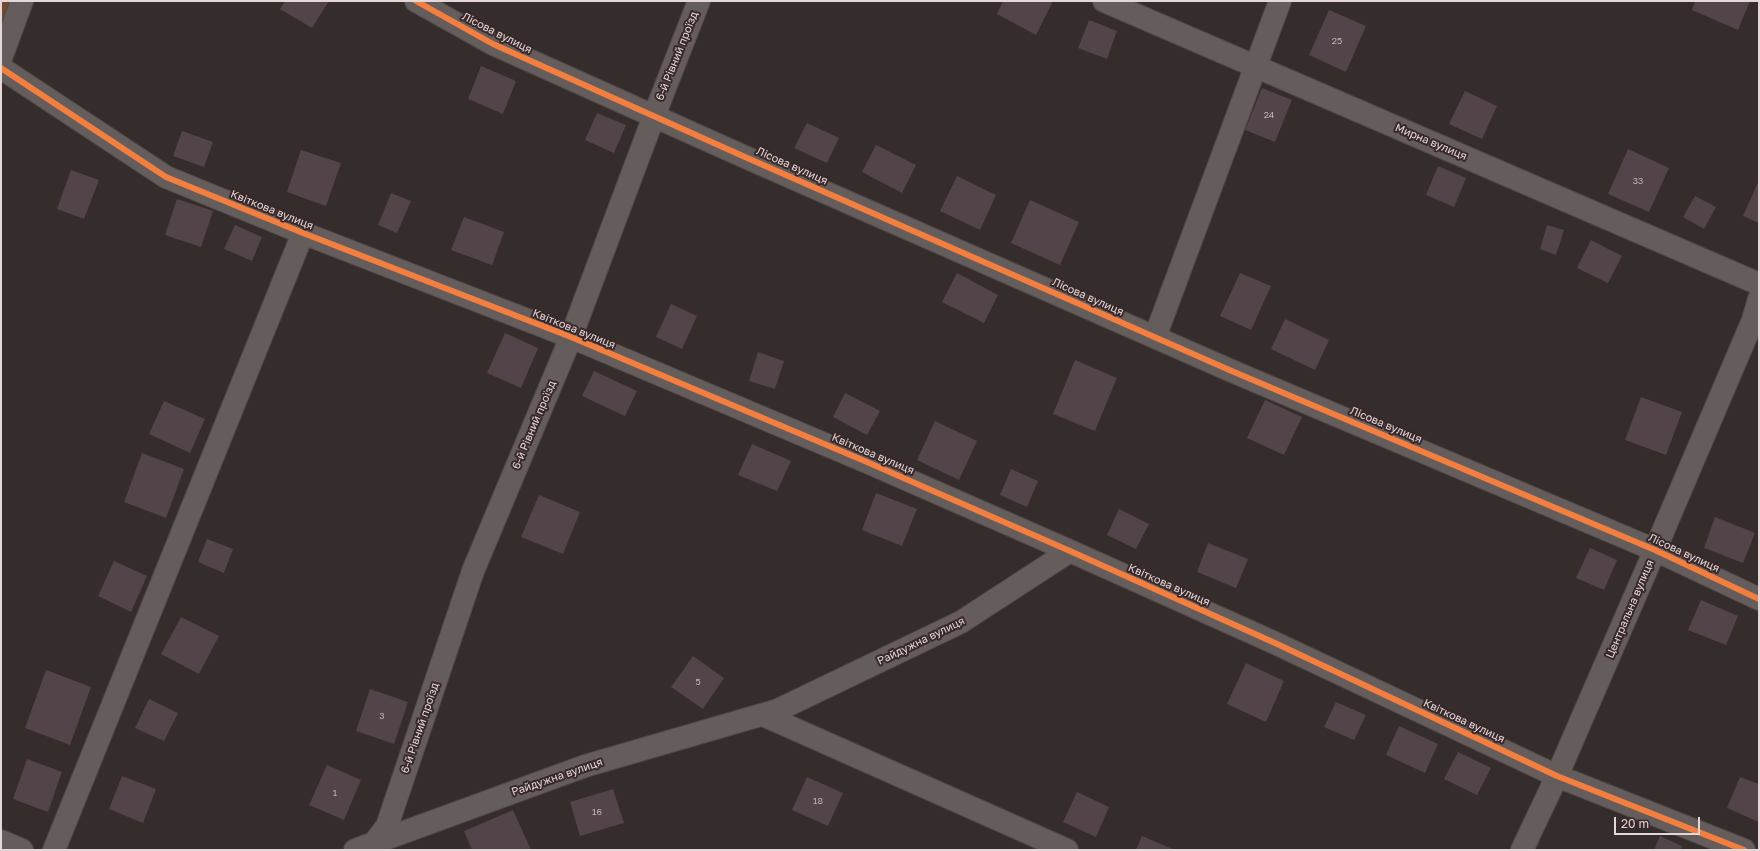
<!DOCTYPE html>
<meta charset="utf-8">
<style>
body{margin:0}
#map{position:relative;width:1760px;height:851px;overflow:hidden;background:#352c2c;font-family:"Golos Text",sans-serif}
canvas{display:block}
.frame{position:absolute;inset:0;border:2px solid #e3d7d8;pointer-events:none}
.scale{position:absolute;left:1614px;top:817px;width:86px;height:18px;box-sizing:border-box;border:2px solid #e3d7d8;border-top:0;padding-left:5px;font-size:12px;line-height:14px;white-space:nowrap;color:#e3d7d8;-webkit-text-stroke:3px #392829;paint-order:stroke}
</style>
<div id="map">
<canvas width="1760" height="851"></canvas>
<div class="frame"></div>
<div class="scale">20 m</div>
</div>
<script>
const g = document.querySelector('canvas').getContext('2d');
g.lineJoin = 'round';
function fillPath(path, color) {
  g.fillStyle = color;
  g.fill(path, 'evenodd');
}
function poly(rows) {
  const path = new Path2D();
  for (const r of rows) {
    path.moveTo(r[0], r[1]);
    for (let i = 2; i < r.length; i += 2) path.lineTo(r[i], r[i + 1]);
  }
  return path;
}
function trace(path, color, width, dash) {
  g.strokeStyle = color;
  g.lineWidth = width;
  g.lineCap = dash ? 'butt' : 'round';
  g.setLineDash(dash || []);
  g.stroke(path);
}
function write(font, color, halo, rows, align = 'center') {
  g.font = font + ' "Golos Text",sans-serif';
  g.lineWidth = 4;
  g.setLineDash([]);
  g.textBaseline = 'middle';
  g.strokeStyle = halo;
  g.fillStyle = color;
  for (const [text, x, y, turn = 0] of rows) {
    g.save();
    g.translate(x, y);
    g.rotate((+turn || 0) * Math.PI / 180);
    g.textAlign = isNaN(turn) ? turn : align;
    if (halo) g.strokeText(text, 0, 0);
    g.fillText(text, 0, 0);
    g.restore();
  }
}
const forest = poly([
 [1,1,22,1,1,58]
]);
const building = poly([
 [285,1,329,1,312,28,280,9],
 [1003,1,1053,1,1036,35,997,14],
 [1695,1,1750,1,1738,30,1692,10],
 [1329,10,1366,26,1346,72,1309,55],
 [1089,20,1117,31,1107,59,1078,48],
 [481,66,516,81,503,114,468,99],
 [1262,88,1292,100,1275,142,1245,130],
 [1465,91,1497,106,1482,139,1449,124],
 [597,113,626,125,614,153,585,140],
 [807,123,839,138,827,163,794,148],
 [182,131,213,142,204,167,173,156],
 [876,145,916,165,902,193,862,172],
 [1628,149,1669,168,1649,212,1608,194],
 [301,150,341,163,326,206,287,192],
 [1438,166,1466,178,1454,207,1426,195],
 [71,170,99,180,84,219,57,209],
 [957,176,996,195,980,230,940,211],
 [1759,180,1759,223,1743,216],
 [391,193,411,201,397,233,378,225],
 [1695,196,1716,207,1704,229,1683,217],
 [177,199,213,211,201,247,165,235],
 [1030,200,1079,222,1060,265,1011,243],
 [464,217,504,232,492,265,451,250],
 [235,225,262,237,252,261,224,249],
 [1547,225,1564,230,1556,255,1540,249],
 [1591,240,1622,256,1608,283,1577,268],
 [957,273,998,295,984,323,942,302],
 [1240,273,1271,286,1251,330,1220,316],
 [671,304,697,316,682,349,656,337],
 [1285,319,1329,340,1315,370,1271,349],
 [505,333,538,348,521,388,487,373],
 [758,352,784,361,775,389,749,381],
 [1075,360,1117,378,1095,431,1053,414],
 [594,371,637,391,625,416,582,396],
 [845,393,880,411,867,435,833,417],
 [1641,397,1682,412,1666,455,1625,440],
 [1265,400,1302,417,1284,455,1247,438],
 [164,401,205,419,190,453,149,434],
 [935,421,977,441,959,480,917,460],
 [752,444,791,461,777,491,738,475],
 [142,453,184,469,166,518,124,502],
 [1011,469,1038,481,1027,507,1000,495],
 [876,493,917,509,902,546,862,530],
 [539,495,580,512,563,554,521,537],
 [1119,509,1149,524,1136,549,1107,535],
 [1715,517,1755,533,1743,563,1704,548],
 [207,539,233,549,224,573,198,562],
 [1208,543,1248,559,1236,588,1197,572],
 [1590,548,1617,560,1604,590,1576,578],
 [114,561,147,576,131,612,98,596],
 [1701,600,1738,616,1726,645,1688,630],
 [181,617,219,636,199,674,161,654],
 [693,656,724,678,703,709,671,687],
 [1246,663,1284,681,1266,722,1227,704],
 [46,670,91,687,70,745,25,728],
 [370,689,408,702,394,744,356,731],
 [149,699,178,713,164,741,135,728],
 [1336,702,1366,715,1354,740,1324,727],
 [1399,726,1438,744,1425,773,1386,755],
 [1458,752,1491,768,1477,795,1444,779],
 [27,759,62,772,48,812,13,799],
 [327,765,361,780,344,820,309,805],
 [122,776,156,789,143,823,109,809],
 [807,777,843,793,828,826,792,810],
 [1740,777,1759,784,1759,822,1727,808],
 [613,789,624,823,580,836,570,802],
 [1077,792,1109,807,1096,837,1063,822],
 [513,810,531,850,472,850,464,831],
 [1142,836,1175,850,1136,850],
 [1660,836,1682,846,1681,850,1654,850]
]);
const minor = poly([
 [416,1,493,44,745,157,1234,372,1655,550,1759,599],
 [1104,1,1759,284],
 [1,58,22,1],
 [1,68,166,177,303,233,571,337,867,462,1070,551,1275,643,1557,776,1744,850],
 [1155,337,1280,1],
 [763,715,1067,850],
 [1,841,22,850],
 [54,850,303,233],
 [355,850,585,766,778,710,961,622,1070,551],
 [372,850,374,843,387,826,473,571,571,337,654,116,699,1],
 [1522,850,1557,776,1655,550,1753,320,1759,299]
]);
const cycleway = poly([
 [416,1,493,44,745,157,1234,372,1655,550,1759,599],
 [1,68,166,177,303,233,571,337,867,462,1070,551,1275,643,1557,776,1744,850]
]);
const numberNames = [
 ["25",1337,41],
 ["24",1269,115],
 ["33",1638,181],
 ["5",698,682],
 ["3",382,716],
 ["1",335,793],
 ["18",818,801],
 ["16",597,812]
];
const streetNames = [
 ["Лісова вулиця",497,33,27],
 ["6-й Рівний проїзд",677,56,-68],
 ["Мирна вулиця",1431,142,23],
 ["Лісова вулиця",792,166,24],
 ["Квіткова вулиця",272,210,22],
 ["Лісова вулиця",1088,297,24],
 ["Квіткова вулиця",574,329,22],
 ["6-й Рівний проїзд",534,425,-67],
 ["Лісова вулиця",1386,425,23],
 ["Квіткова вулиця",873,454,23],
 ["Лісова вулиця",1684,553,25],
 ["Квіткова вулиця",1169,585,24],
 ["Центральна вулиця",1630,609,-67],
 ["Райдужна вулиця",921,641,-26],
 ["Квіткова вулиця",1464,721,25],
 ["6-й Рівний проїзд",420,728,-71],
 ["Райдужна вулиця",557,777,-19]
];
fillPath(forest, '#724a2f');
fillPath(building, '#524449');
trace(minor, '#504748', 24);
trace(minor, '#655c5c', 22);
trace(cycleway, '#f27e40', 6);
write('9px', '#bfb2b4', null, numberNames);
write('11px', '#e3d7d8', '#392829', streetNames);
</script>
